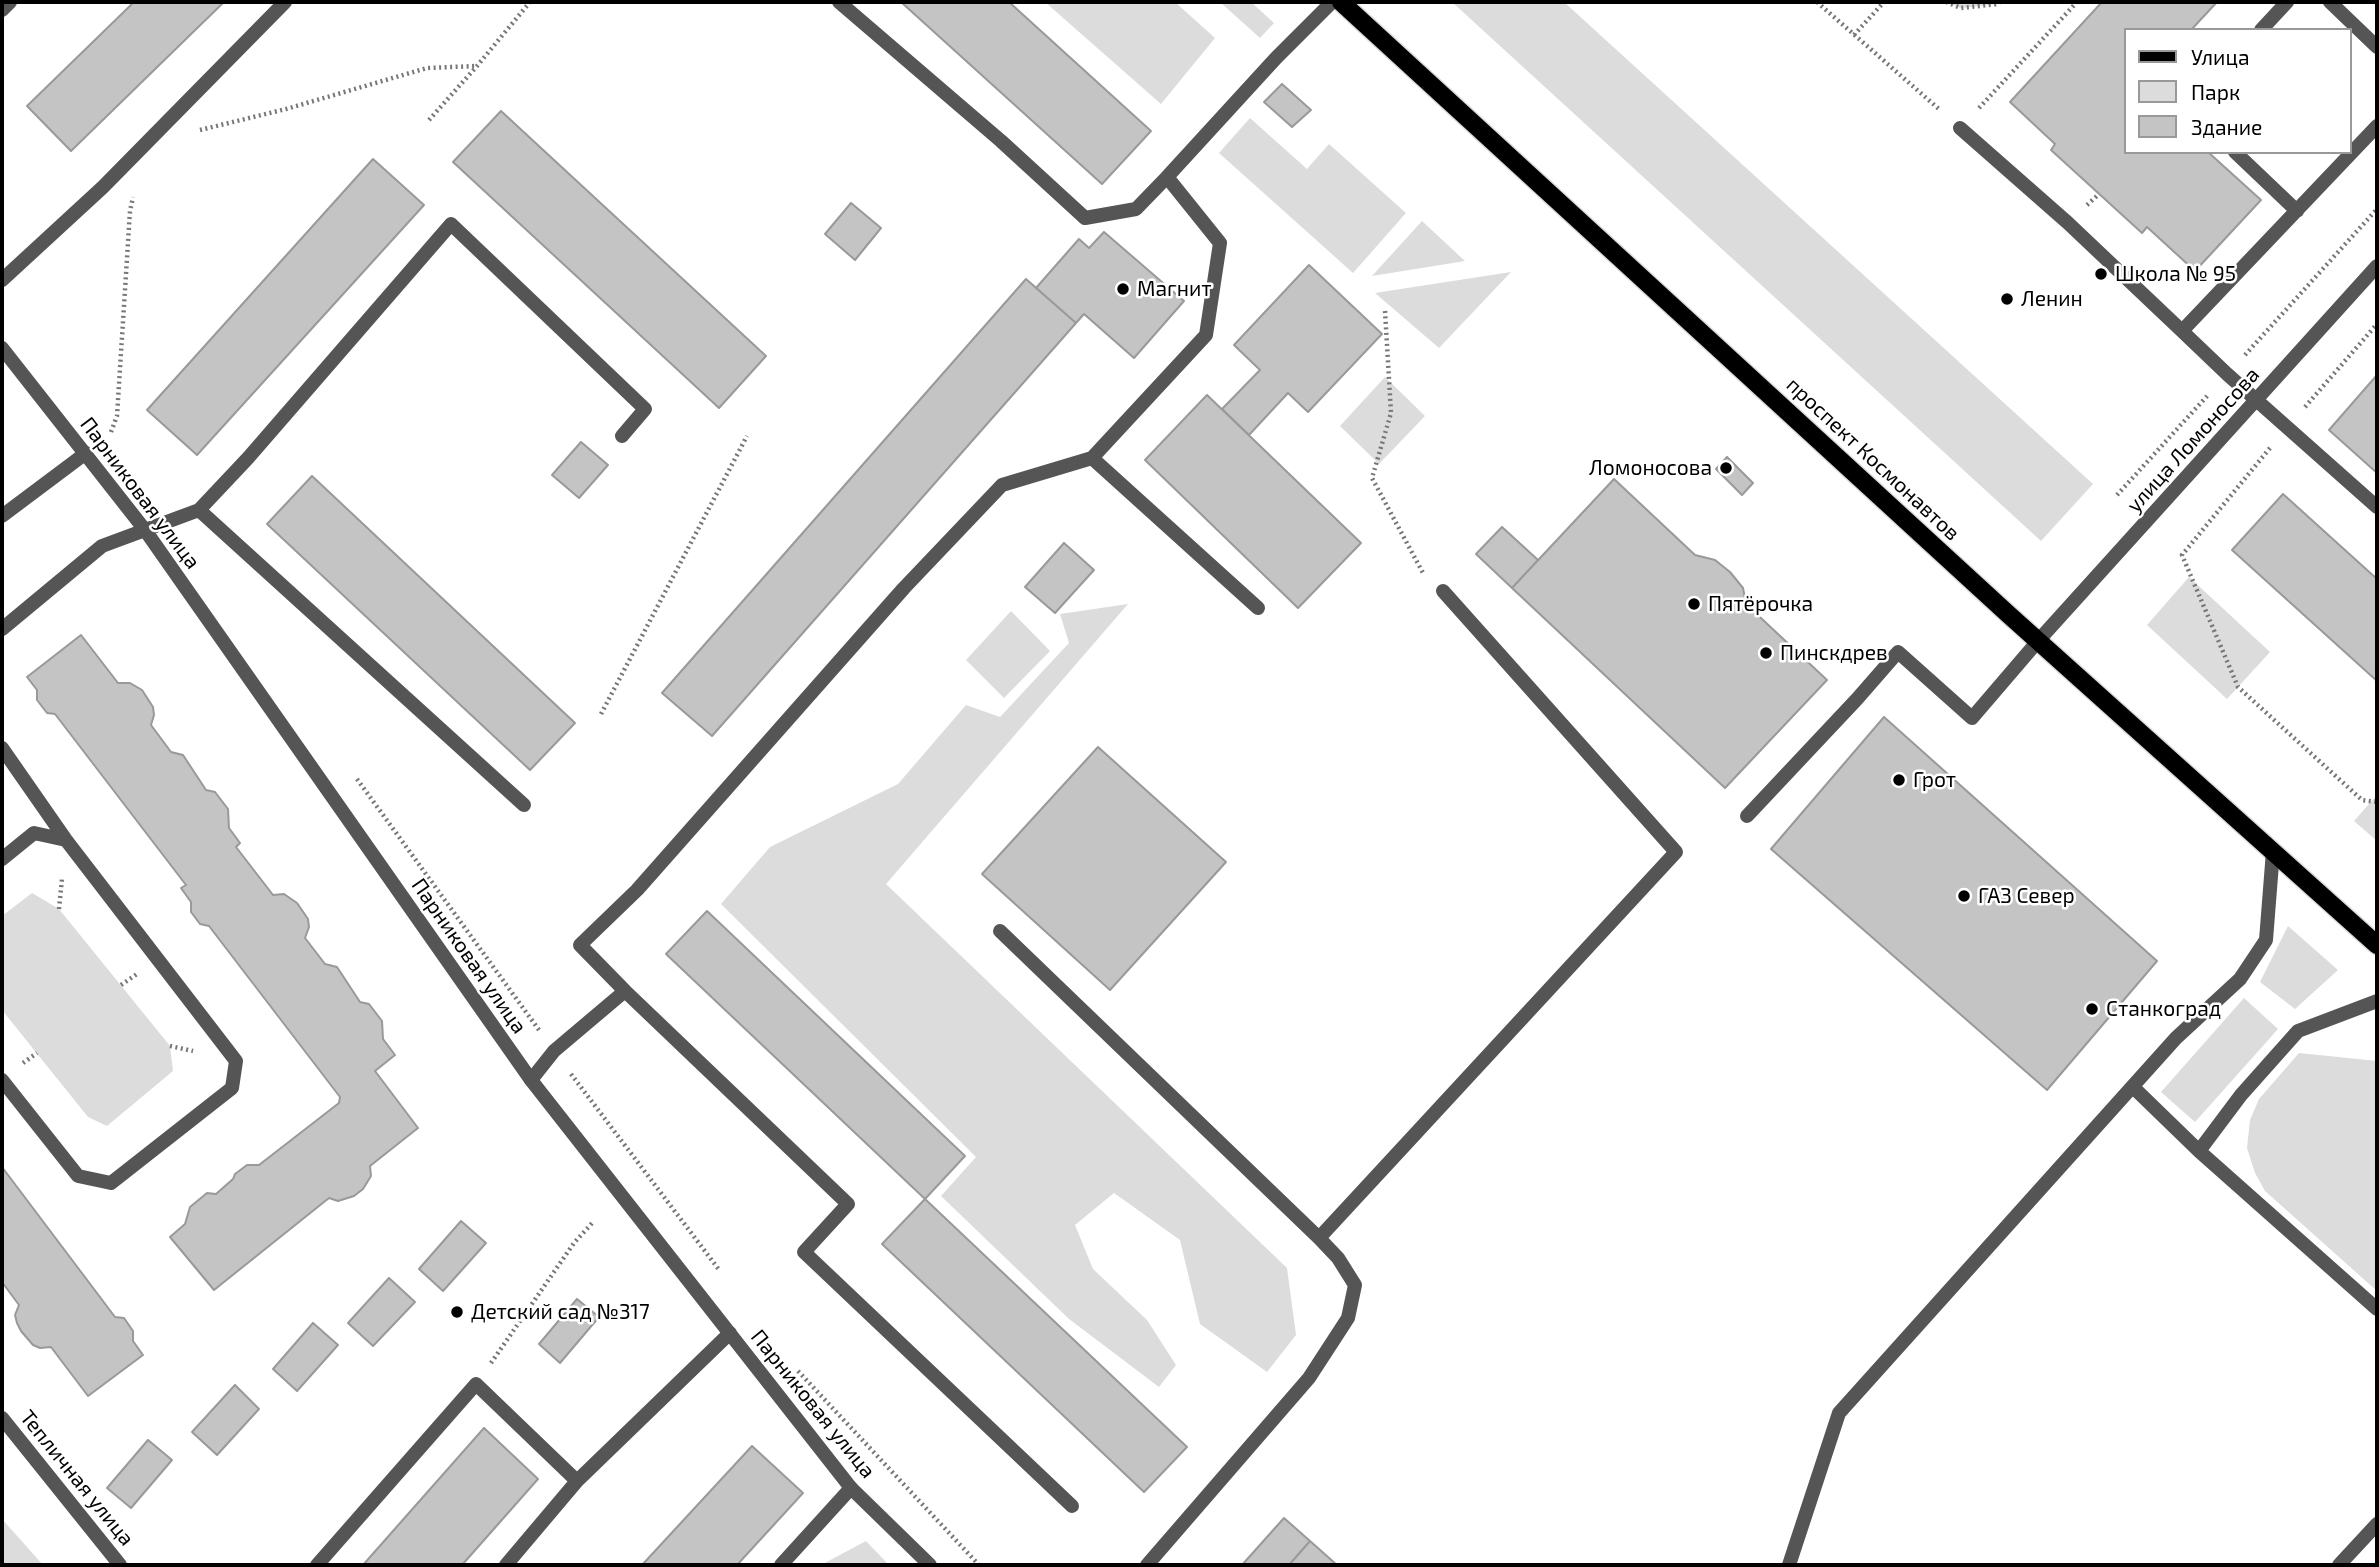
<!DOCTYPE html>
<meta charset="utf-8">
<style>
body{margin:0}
#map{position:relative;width:2379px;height:1567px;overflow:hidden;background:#fff;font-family:"Exo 2",sans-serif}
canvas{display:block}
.frame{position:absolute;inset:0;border:4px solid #000;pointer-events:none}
.legend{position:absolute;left:2124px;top:28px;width:228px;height:126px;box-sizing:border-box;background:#fff;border:2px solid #999;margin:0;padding:9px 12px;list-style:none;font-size:21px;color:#000}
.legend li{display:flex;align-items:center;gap:14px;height:35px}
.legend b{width:35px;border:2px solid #999}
</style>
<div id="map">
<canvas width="2379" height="1567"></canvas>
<div class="frame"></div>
<ul class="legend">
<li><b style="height:9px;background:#000"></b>Улица</li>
<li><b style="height:19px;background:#dcdcdc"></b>Парк</li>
<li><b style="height:19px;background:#c4c4c4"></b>Здание</li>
</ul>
</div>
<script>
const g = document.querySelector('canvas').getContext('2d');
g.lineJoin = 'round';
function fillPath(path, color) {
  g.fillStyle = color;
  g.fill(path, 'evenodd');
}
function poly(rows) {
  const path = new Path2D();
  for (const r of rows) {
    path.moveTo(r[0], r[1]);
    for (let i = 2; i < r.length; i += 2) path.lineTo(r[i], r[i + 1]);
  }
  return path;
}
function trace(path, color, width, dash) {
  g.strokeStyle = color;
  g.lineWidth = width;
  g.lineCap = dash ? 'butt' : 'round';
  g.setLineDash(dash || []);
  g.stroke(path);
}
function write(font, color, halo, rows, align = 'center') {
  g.font = font + ' "Exo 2",sans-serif';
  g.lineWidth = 5;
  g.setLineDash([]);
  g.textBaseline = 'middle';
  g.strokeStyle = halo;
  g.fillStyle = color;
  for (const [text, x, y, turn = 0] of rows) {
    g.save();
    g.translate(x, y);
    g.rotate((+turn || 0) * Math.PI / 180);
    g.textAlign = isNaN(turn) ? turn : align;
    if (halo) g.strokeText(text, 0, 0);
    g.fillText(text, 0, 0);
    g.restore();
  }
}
const green = poly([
 [1045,2,1175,2,1215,38,1161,104],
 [1220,2,1251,2,1274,23,1260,38],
 [1452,2,1564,2,2093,484,2041,541],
 [1946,2,2000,2,1998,4,1961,8],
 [1250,118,1307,169,1329,144,1406,213,1353,273,1219,153],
 [1422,221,1465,261,1372,276],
 [1511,272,1439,348,1375,293],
 [1385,377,1425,416,1379,464,1340,426],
 [2189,577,2270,652,2227,699,2147,625],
 [1128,604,886,884,1287,1268,1296,1335,1267,1372,1200,1324,1180,1240,1114,1193,1075,1225,1093,1269,1147,1320,1176,1365,1159,1387,1069,1319,941,1196,976,1157,721,904,770,847,898,784,966,705,1000,717,1069,643,1060,614],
 [1011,611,1050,651,1004,698,966,660],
 [2377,795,2377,841,2354,821],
 [32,893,59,909,170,1046,173,1071,107,1126,88,1117,2,1010,2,916],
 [2288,926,2338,970,2295,1009,2260,982],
 [2244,998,2278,1029,2195,1122,2161,1092],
 [2299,1053,2377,1061,2377,1291,2265,1191,2255,1173,2247,1148,2250,1120,2259,1099],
 [2,1519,43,1565,2,1565],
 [866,1541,889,1565,821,1565]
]);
const building = poly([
 [134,2,224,2,71,151,27,106,134,2],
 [901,2,1009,2,1151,131,1102,184,901,2],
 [2102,2,2217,2,2191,30,2125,30,2125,152,2208,152,2261,200,2195,271,2147,227,2142,233,2051,150,2055,144,2010,102,2102,2],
 [1282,84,1311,110,1292,127,1264,102,1282,84],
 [501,111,766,356,719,408,453,162,501,111],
 [373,159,424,205,197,455,147,410,373,159],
 [851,203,881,228,855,260,825,234,851,203],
 [1104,232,1184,301,1134,358,1084,314,1076,323,1036,288,1079,239,1089,248,1104,232],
 [1309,265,1382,334,1308,412,1288,393,1249,435,1222,409,1260,370,1234,345,1309,265],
 [1026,279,1076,323,712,736,662,693,1026,279],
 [2377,375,2377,473,2329,430,2377,375],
 [1207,395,1361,543,1298,608,1145,460,1207,395],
 [581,442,608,465,579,498,552,475,581,442],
 [1727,457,1753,483,1742,495,1716,469,1727,457],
 [312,476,575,723,530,770,267,524,312,476],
 [1614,479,1695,555,1715,560,1730,572,1743,588,1746,604,1827,680,1725,788,1512,588,1614,479],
 [2283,494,2377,579,2377,681,2232,550,2283,494],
 [1502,527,1538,560,1512,588,1476,554,1502,527],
 [1064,543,1094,570,1055,613,1025,587,1064,543],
 [81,635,118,683,130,683,142,690,153,707,154,715,151,725,171,752,183,755,206,790,215,792,228,809,229,828,240,843,236,847,273,895,284,894,297,903,308,919,309,927,305,938,325,964,337,967,360,1002,369,1004,382,1021,383,1039,395,1055,375,1071,418,1128,370,1166,371,1176,363,1189,354,1196,338,1201,329,1198,214,1290,170,1237,185,1224,190,1207,207,1193,216,1194,233,1179,235,1174,247,1165,259,1165,339,1103,340,1097,209,926,200,924,191,912,191,902,181,888,186,885,55,714,47,713,37,700,37,690,27,677,81,635],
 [1884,717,2157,961,2047,1090,1771,849,1884,717],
 [1098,747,1226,862,1110,990,982,874,1098,747],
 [707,911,965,1156,925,1199,666,954,707,911],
 [2,1167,115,1317,124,1318,133,1331,133,1341,143,1355,88,1396,51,1347,40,1348,33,1345,21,1331,17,1323,15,1315,19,1305,2,1282,2,1167],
 [925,1199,1187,1447,1144,1492,882,1244,925,1199],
 [461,1221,486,1243,443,1291,419,1269,461,1221],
 [389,1278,415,1302,373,1346,348,1323,389,1278],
 [577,1299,599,1317,560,1363,539,1344,577,1299],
 [313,1323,338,1345,297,1391,273,1369,313,1323],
 [235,1385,259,1409,217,1455,192,1432,235,1385],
 [484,1428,538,1479,462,1565,363,1565,484,1428],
 [148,1440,172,1460,131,1508,107,1488,148,1440],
 [752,1446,803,1493,737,1565,642,1565,752,1446],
 [1284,1518,1310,1541,1289,1565,1242,1565,1284,1518],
 [1310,1541,1337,1565,1289,1565,1310,1541]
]);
const path = poly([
 [1817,2,1940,110],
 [1946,2,1961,8,1998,4,2000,2],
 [1854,35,1884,2],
 [1979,108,2077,2],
 [429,120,477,66,530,2],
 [200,130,286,109,427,68,477,66],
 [2087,205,2099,194],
 [1385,311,1391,413,1372,478,1423,573],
 [2245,355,2377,209],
 [2305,407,2377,324],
 [111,432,117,416,130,211,133,197],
 [2270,448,2182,555,2238,687,2362,800,2377,802],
 [2117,495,2208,395],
 [601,714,747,436],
 [357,779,539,1030],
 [59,909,62,879],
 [121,985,137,974],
 [170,1046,193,1051],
 [23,1063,37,1053],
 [571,1074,720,1271],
 [491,1363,574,1243,594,1221],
 [798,1371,979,1565]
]);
const service = poly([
 [839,2,1001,141,1085,218,1136,209,1167,177],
 [2330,2,2377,47],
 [2,10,10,2],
 [2261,30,2287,2],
 [2377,126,2182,331,2227,374,2377,507],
 [1960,128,2068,223,2182,331],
 [2235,152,2297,211],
 [2,280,103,187,285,2],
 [1092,458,1258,608],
 [199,510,524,805],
 [2,516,86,453],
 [2,629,102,546,199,510,248,458,451,224,645,409,622,436],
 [2,748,66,840,236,1061,232,1088,111,1183,78,1176,2,1080],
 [1747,816,1857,699,1898,652,1972,718,2038,641],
 [2,859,34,833,66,840],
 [1000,931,1319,1238],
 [2377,1001,2298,1031,2241,1095,2199,1151,2377,1309],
 [531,1080,554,1051,625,991],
 [2133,1087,2199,1151],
 [1072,1506,804,1252,848,1204,625,991,580,945,637,890,904,588,1002,485,1092,458,1206,335,1220,243,1167,177,1276,58,1332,2],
 [317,1565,476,1384,577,1481],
 [506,1565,577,1481,730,1333],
 [781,1565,851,1488],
 [1147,1565,1309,1378,1348,1318,1355,1285,1338,1258,1319,1238,1676,852,1443,591],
 [1789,1565,1839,1413,2176,1038,2240,979,2266,940,2273,851],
 [2339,1565,2377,1524]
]);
const minor = poly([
 [2,348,145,530,531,1080,851,1488,930,1565],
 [2038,641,2377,266],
 [2,1418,120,1565]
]);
const primary = poly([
 [1341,2,2008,614,2377,945]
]);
const markers = [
 [2101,274,7,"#000"],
 [1123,289,7,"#000"],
 [2007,299,7,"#000"],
 [1726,468,7,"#000"],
 [1694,604,7,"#000"],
 [1766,653,7,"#000"],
 [1899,780,7,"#000"],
 [1964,896,7,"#000"],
 [2092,1009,7,"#000"],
 [457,1312,7,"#000"]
];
const poiNames = [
 ["Школа № 95",2115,274],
 ["Магнит",1137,289],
 ["Ленин",2021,299],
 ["Ломоносова",1712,468,"right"],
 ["Пятёрочка",1708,604],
 ["Пинскдрев",1780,653],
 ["Грот",1913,780],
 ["ГАЗ Север",1978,896],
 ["Станкоград",2106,1009],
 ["Детский сад №317",471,1312]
];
const streetNames = [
 ["улица Ломоносова",2193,440,-48],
 ["проспект Космонавтов",1873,459,43],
 ["Парниковая улица",140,493,53],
 ["Парниковая улица",469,956,55],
 ["Парниковая улица",813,1404,51],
 ["Тепличная улица",77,1478,51]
];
fillPath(green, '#dcdcdc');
fillPath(building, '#c4c4c4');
trace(building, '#999', 2);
trace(primary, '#dbdbdb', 21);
trace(path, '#777', 4.5, [2, 3.5]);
trace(service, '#555', 14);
trace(minor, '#555', 14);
trace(primary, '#000', 18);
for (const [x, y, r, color] of markers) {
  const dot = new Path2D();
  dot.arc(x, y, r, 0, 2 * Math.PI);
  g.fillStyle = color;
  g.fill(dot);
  trace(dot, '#fff', 2.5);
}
write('21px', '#000', '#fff', poiNames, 'left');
write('21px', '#000', '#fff', streetNames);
</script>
